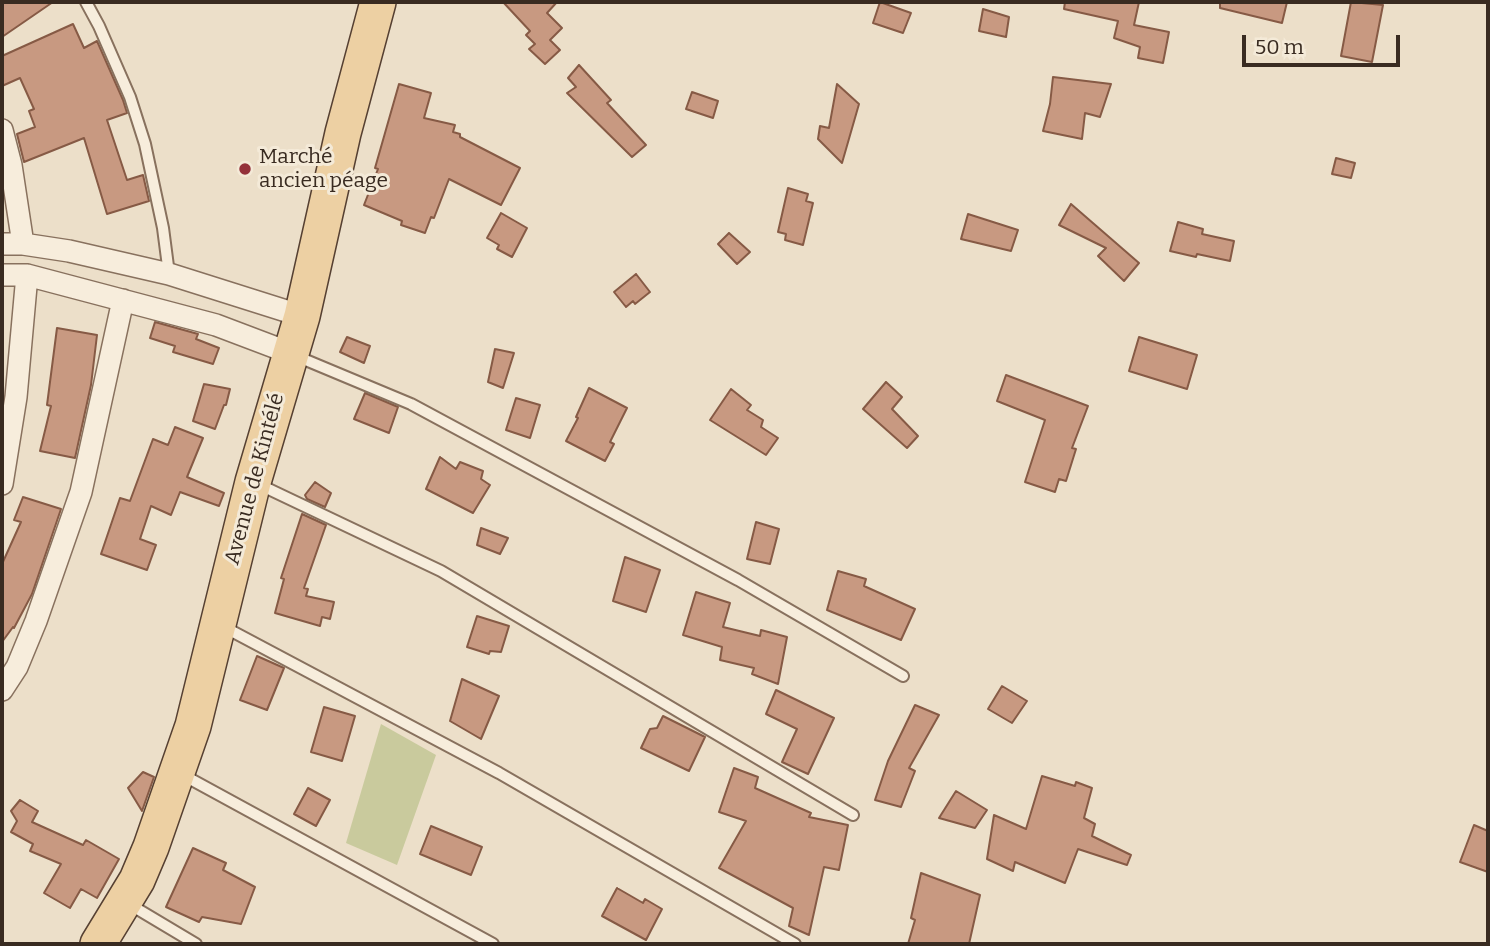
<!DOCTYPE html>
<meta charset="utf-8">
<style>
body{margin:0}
#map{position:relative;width:1490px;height:946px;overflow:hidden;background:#ecdfc9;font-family:Bitter,serif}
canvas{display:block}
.frame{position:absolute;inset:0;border:4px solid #392b21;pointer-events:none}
.scale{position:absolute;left:1242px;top:35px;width:158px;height:32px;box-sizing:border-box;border:4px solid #392b21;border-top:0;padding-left:9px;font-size:21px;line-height:24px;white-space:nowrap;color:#392b21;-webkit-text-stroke:5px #f4ead8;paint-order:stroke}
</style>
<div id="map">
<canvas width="1490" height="946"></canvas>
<div class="frame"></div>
<div class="scale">50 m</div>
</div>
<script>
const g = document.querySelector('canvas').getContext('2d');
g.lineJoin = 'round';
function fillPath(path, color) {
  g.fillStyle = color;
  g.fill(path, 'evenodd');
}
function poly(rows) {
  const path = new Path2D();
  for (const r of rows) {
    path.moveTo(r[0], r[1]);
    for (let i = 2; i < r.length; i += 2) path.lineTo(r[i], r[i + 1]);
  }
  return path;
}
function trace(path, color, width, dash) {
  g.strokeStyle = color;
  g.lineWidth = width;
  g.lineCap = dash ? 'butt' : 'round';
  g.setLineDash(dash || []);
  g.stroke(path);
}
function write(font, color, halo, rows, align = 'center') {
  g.font = font + ' Bitter,serif';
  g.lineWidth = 6;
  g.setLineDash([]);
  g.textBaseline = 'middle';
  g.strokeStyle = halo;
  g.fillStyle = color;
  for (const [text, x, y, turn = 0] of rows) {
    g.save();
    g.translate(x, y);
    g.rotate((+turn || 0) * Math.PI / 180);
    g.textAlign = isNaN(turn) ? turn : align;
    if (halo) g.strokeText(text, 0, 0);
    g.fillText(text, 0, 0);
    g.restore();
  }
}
const green = poly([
 [381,724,436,755,397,865,346,843]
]);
const building = poly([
 [2,2,53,2,2,37,2,2],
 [503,2,557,2,547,13,562,28,550,40,560,50,545,64,529,49,535,44,526,35,530,31,503,2],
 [880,2,911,13,903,33,873,23,880,2],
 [1065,2,1139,2,1134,25,1169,32,1163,63,1138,58,1140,47,1114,38,1118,21,1064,9,1065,2],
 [1220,2,1287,2,1282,23,1220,8,1220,2],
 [1351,2,1383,5,1372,62,1341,56,1351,2],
 [983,9,1009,17,1006,37,979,31,983,9],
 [73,24,84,48,97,41,123,100,127,113,107,120,127,180,143,175,149,201,107,214,84,138,24,162,17,134,35,127,29,111,34,109,20,78,2,86,2,56,73,24],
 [579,65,611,100,607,103,646,145,632,157,567,93,576,87,568,78,579,65],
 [1053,77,1111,84,1100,117,1085,113,1082,139,1043,131,1050,104,1053,77],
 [399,84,431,93,424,118,455,125,453,132,460,134,460,137,520,168,501,205,449,179,434,218,431,217,425,233,401,225,402,221,364,205,378,169,375,168,399,84],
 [837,84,859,104,842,163,818,139,820,126,829,128,837,84],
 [692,92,718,101,713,118,686,109,692,92],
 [1336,158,1355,163,1351,178,1332,174,1336,158],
 [788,188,808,194,806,201,813,203,803,245,785,240,786,234,778,232,788,188],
 [1071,204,1139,263,1124,281,1098,256,1106,248,1059,225,1071,204],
 [501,213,527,228,512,257,497,249,499,245,487,238,501,213],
 [968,214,1018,230,1011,251,961,239,968,214],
 [1178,222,1203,229,1202,234,1234,241,1230,261,1197,254,1196,257,1170,251,1178,222],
 [729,233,750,252,737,264,718,244,729,233],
 [636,274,650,292,635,304,633,301,626,307,614,292,636,274],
 [155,322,198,334,196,339,219,348,213,364,173,352,175,346,150,338,155,322],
 [57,328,97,335,91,385,75,458,40,451,51,406,47,405,57,328],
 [347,337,370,346,364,363,340,352,347,337],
 [1139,337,1197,355,1187,389,1129,371,1139,337],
 [495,349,514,353,503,388,488,382,495,349],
 [1006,375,1088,406,1072,448,1076,449,1066,481,1059,479,1055,492,1025,482,1045,420,997,401,1006,375],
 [886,382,902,397,892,409,918,436,907,448,863,409,886,382],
 [204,384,230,389,226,405,224,405,215,429,193,421,204,384],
 [589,388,627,408,610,442,614,444,605,461,566,441,578,418,576,417,589,388],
 [731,389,751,405,747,410,763,420,761,427,778,438,766,455,710,420,731,389],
 [365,393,398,407,389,433,354,419,365,393],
 [516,398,540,405,530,438,506,430,516,398],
 [175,427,203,438,187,477,224,493,219,506,180,492,171,515,151,506,140,539,156,545,147,570,101,554,120,498,130,501,153,439,168,445,175,427],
 [440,457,456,469,460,462,483,471,481,479,490,485,473,513,426,489,440,457],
 [315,482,331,493,325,507,307,499,305,495,315,482],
 [23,497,61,509,32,594,14,628,13,627,2,642,2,564,21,522,14,520,23,497],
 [302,514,326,525,304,588,308,589,306,596,334,602,330,619,322,617,320,626,275,613,284,579,281,578,302,514],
 [756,522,779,529,770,564,747,559,756,522],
 [481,528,508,538,500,554,477,545,481,528],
 [625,557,660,570,646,612,613,601,625,557],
 [838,571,866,579,864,586,915,609,901,640,827,610,838,571],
 [696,592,730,603,723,627,760,636,761,630,787,637,778,684,752,674,754,668,720,660,722,647,683,635,696,592],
 [477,616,509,626,501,652,490,651,489,654,467,647,477,616],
 [257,656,284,668,267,710,240,700,257,656],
 [462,679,499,696,481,739,450,721,462,679],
 [1002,686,1027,701,1012,723,988,709,1002,686],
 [776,690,834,718,808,774,782,762,797,729,766,714,776,690],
 [915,705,939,715,909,768,915,771,901,807,875,800,888,761,915,705],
 [324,707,355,716,342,761,311,752,324,707],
 [663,716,705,737,689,771,641,748,650,729,657,728,663,716],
 [734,768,758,777,755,788,811,813,809,817,848,825,839,870,824,867,809,935,789,926,793,908,719,868,746,821,719,812,734,768],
 [143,772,154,777,142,811,128,788,143,772],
 [1042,776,1075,786,1076,782,1092,788,1084,818,1095,824,1092,836,1131,855,1127,865,1078,849,1065,883,1015,862,1013,871,987,859,994,815,1026,829,1042,776],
 [308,788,330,800,316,826,294,814,308,788],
 [956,791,987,810,975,828,939,818,956,791],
 [20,800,38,811,32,822,83,845,86,840,119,859,97,898,81,889,70,908,44,893,61,864,30,851,33,844,11,832,17,821,11,811,20,800],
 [1474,825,1488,831,1488,872,1460,862,1474,825],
 [431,826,482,847,471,875,420,854,431,826],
 [193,848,226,863,223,870,255,887,241,924,202,917,199,922,166,907,193,848],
 [921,873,980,895,969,944,908,944,915,920,911,918,921,873],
 [617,888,643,903,645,899,662,909,646,940,602,916,617,888]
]);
const service = poly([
 [86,2,99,26,130,97,145,144,163,228,169,274],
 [296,356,411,404,738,580,903,676],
 [258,484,441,571,853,815],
 [224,627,499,773,795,944],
 [183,775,493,944],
 [129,904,196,944]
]);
const minor = poly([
 [2,130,11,165,23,244],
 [2,244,23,244,69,251,169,274,302,316],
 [2,275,27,275,216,325,290,353],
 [2,484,16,397,27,275],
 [2,690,17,667,36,621,81,492,123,300]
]);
const primary = poly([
 [98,944,137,880,151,847,193,726,253,482,302,316,343,133,378,2]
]);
const markers = [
 [245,169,7,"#94313a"]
];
const poiNames = [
 ["Marché",259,157],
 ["ancien péage",259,181]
];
const streetNames = [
 ["Avenue de Kintélé",255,479,-75]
];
fillPath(green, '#c9ca9d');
fillPath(building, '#c89981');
trace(building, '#865a45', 2);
trace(service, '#88715e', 14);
trace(minor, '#88715e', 24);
trace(primary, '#564032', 38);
trace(service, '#f7eddc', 10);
trace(minor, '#f7eddc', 21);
trace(primary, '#edd0a3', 35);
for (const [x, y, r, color] of markers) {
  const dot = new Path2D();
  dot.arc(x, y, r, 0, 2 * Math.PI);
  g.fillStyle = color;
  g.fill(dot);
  trace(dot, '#f4ead8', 2.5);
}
write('21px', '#392b21', '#f4ead8', poiNames, 'left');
write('21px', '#392b21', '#f4ead8', streetNames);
</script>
